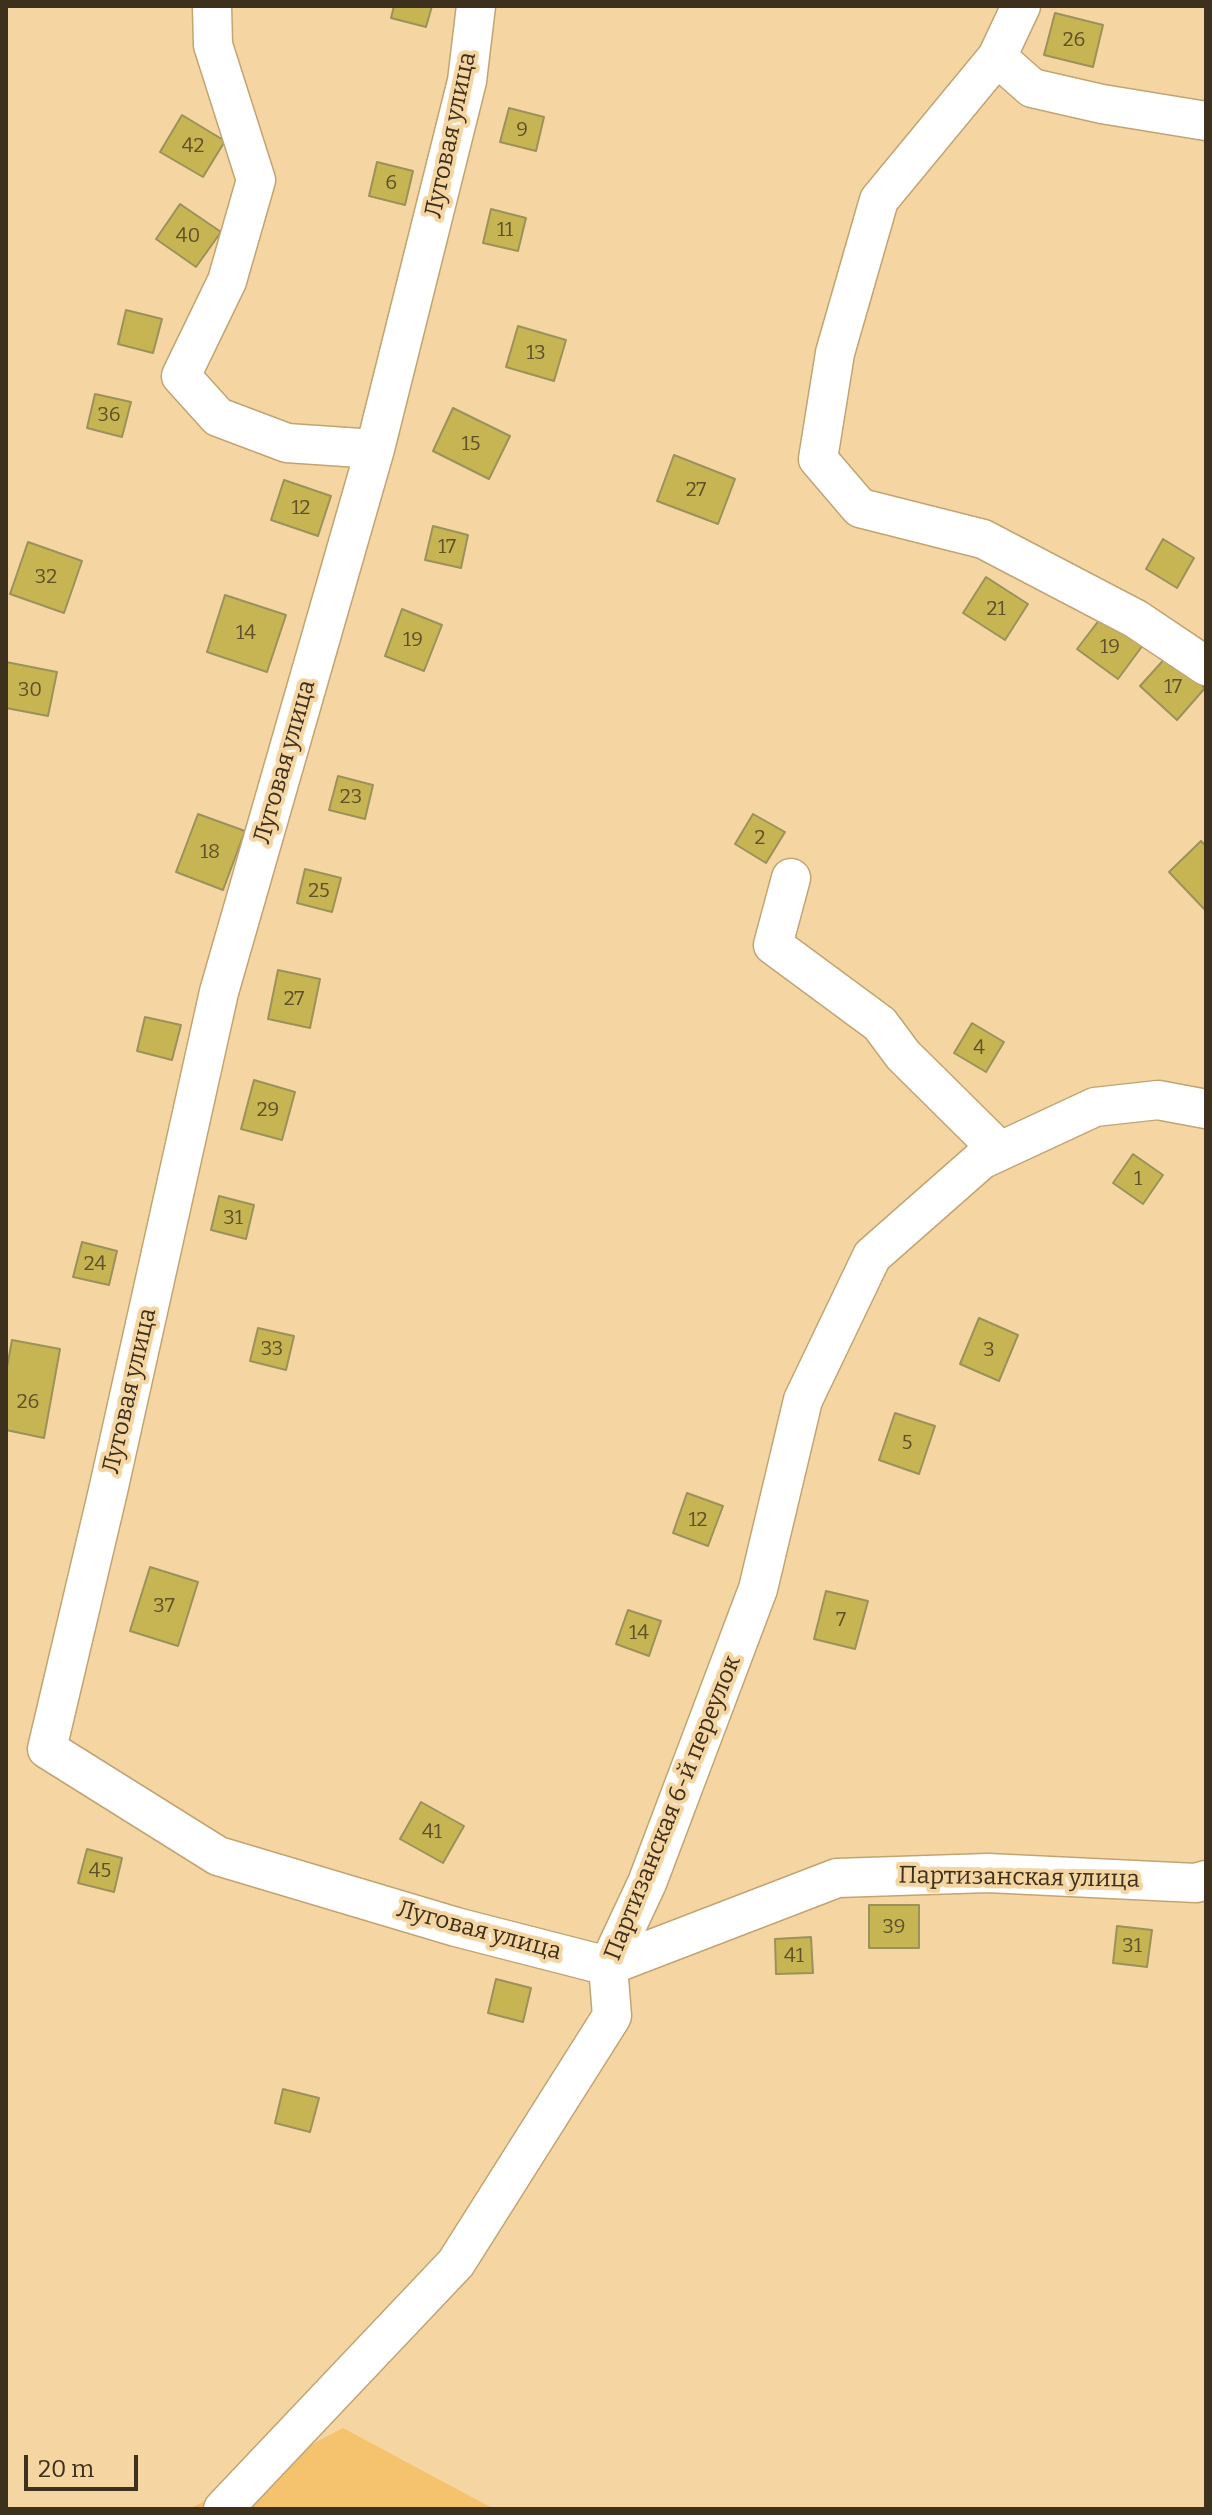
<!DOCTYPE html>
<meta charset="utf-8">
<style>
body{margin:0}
#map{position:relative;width:1212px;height:2515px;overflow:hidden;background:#f5d6a3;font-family:Bitter,serif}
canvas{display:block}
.frame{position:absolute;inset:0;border:8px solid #3d301c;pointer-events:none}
.scale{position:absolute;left:24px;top:2455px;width:114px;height:36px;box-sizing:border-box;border:4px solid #3d301c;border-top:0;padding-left:10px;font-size:24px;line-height:28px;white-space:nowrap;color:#3d301c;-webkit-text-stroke:6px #f5d6a3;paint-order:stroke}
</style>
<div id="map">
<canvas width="1212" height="2515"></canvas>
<div class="frame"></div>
<div class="scale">20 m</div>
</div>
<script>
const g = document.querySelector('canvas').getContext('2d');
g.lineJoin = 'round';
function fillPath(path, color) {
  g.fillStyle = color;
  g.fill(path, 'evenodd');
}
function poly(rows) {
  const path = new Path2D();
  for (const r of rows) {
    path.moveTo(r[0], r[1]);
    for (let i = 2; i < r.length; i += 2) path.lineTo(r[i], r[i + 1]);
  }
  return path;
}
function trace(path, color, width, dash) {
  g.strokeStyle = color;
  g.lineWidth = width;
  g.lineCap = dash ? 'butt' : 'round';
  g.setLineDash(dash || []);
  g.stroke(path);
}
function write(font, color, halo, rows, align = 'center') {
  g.font = font + ' Bitter,serif';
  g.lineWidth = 8;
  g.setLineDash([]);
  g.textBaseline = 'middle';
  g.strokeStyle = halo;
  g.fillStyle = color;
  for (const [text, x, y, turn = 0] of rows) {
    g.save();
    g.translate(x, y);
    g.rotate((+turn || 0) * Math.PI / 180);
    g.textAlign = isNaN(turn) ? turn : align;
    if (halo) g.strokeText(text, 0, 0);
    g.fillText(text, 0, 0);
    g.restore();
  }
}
const green = poly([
 [343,2428,494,2509,189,2509]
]);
const building = poly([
 [394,6,432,6,426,27,391,18,394,6],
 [1055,13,1103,25,1093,67,1044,55,1055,13],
 [509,108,544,117,536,151,500,142,509,108],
 [182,115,225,141,203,177,160,152,182,115],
 [377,162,413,171,405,205,369,196,377,162],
 [180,204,221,232,196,267,156,239,180,204],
 [491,209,526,218,518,251,483,243,491,209],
 [126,310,162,319,153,353,118,344,126,310],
 [518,326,566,340,554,381,506,367,518,326],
 [95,394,131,402,122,437,87,428,95,394],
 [453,408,510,436,489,479,433,451,453,408],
 [674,455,735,479,718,524,657,501,674,455],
 [284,480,331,496,318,536,271,520,284,480],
 [433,526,468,535,461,568,425,560,433,526],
 [1163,539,1194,558,1177,588,1146,569,1163,539],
 [28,542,82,561,64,613,10,594,28,542],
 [986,577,1028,604,1005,640,963,613,986,577],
 [225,595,286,615,267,672,207,652,225,595],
 [402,609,442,625,424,671,385,656,402,609],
 [1103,615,1143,645,1118,679,1077,649,1103,615],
 [1169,654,1205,688,1177,720,1140,686,1169,654],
 [6,662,57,672,48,716,6,708,6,662],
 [338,776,373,785,365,819,329,810,338,776],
 [198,814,245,831,223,890,176,872,198,814],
 [753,814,785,832,766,863,735,844,753,814],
 [1201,841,1206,846,1206,911,1169,872,1201,841],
 [305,869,341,878,332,912,297,903,305,869],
 [278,970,320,979,310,1028,268,1019,278,970],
 [145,1017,181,1025,172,1060,137,1051,145,1017],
 [972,1023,1004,1042,986,1072,954,1053,972,1023],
 [254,1080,295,1092,282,1140,241,1129,254,1080],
 [1133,1154,1163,1175,1143,1204,1113,1183,1133,1154],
 [219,1196,254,1205,246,1239,211,1230,219,1196],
 [82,1242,117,1251,109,1285,73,1277,82,1242],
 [979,1318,1018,1335,999,1381,960,1364,979,1318],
 [258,1328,294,1336,286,1370,250,1361,258,1328],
 [12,1340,60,1349,44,1438,6,1430,6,1373,12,1340],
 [895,1413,935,1426,919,1474,879,1460,895,1413],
 [687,1493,723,1506,708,1546,673,1533,687,1493],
 [150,1567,198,1582,178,1646,130,1631,150,1567],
 [826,1591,868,1601,855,1649,814,1639,826,1591],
 [628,1610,661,1621,649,1656,616,1644,628,1610],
 [421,1802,464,1826,443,1863,400,1839,421,1802],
 [87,1849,122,1858,114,1892,78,1883,87,1849],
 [869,1905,919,1905,919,1948,869,1948,869,1905],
 [1117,1926,1152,1930,1147,1967,1113,1963,1117,1926],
 [811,1937,813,1973,776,1974,775,1939,811,1937],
 [496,1979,531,1988,523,2022,488,2013,496,1979],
 [283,2089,319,2098,310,2132,275,2123,283,2089]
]);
const street = poly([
 [212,6,213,45,256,180,227,281,181,376,218,417,287,443,375,449],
 [476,6,467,81,375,449,219,992,108,1491,47,1749,218,1856,456,1927,608,1966,837,1878,988,1873,1196,1883,1206,1880],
 [1021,6,997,57,1032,88,1102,104,1206,121],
 [997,57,879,200,835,353,818,459,860,508,983,539,1136,619,1206,666],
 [791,878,773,945,880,1024,903,1055,1000,1151],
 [223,2509,456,2263,612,2016,608,1966,647,1883,758,1589,803,1400,872,1256,981,1160,1095,1107,1158,1100,1206,1109]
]);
const numberNames = [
 ["26",1074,40],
 ["9",522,130],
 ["42",193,146],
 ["6",391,183],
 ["11",505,230],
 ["40",188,236],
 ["13",536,353],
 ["36",109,415],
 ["15",471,444],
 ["27",696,490],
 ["12",301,508],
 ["17",447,547],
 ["32",46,577],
 ["21",996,609],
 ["14",246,633],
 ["19",413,640],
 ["19",1110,647],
 ["17",1173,687],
 ["30",30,690],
 ["23",351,797],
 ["2",760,838],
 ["18",210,852],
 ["25",319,891],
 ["27",294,999],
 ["4",979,1048],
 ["29",268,1110],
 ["1",1138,1179],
 ["31",233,1218],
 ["24",95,1264],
 ["33",272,1349],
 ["3",989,1350],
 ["26",28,1402],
 ["5",907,1443],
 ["12",698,1520],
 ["37",164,1606],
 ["7",841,1620],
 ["14",639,1633],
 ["41",432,1832],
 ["45",100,1871],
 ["39",894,1927],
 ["31",1132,1946],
 ["41",794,1956]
];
const streetNames = [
 ["Луговая улица",451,135,-78],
 ["Луговая улица",285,762,-74],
 ["Луговая улица",130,1391,-77],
 ["Партизанская 6-й переулок",673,1808,-68],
 ["Партизанская улица",1019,1878,1],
 ["Луговая улица",479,1931,15]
];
fillPath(green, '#f5c26e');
fillPath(building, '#c7b553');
trace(building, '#9b915b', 2);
trace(street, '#c2a473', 41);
trace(street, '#fff', 38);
write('20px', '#60512a', null, numberNames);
write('24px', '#3d301c', '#f5d6a3', streetNames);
</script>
